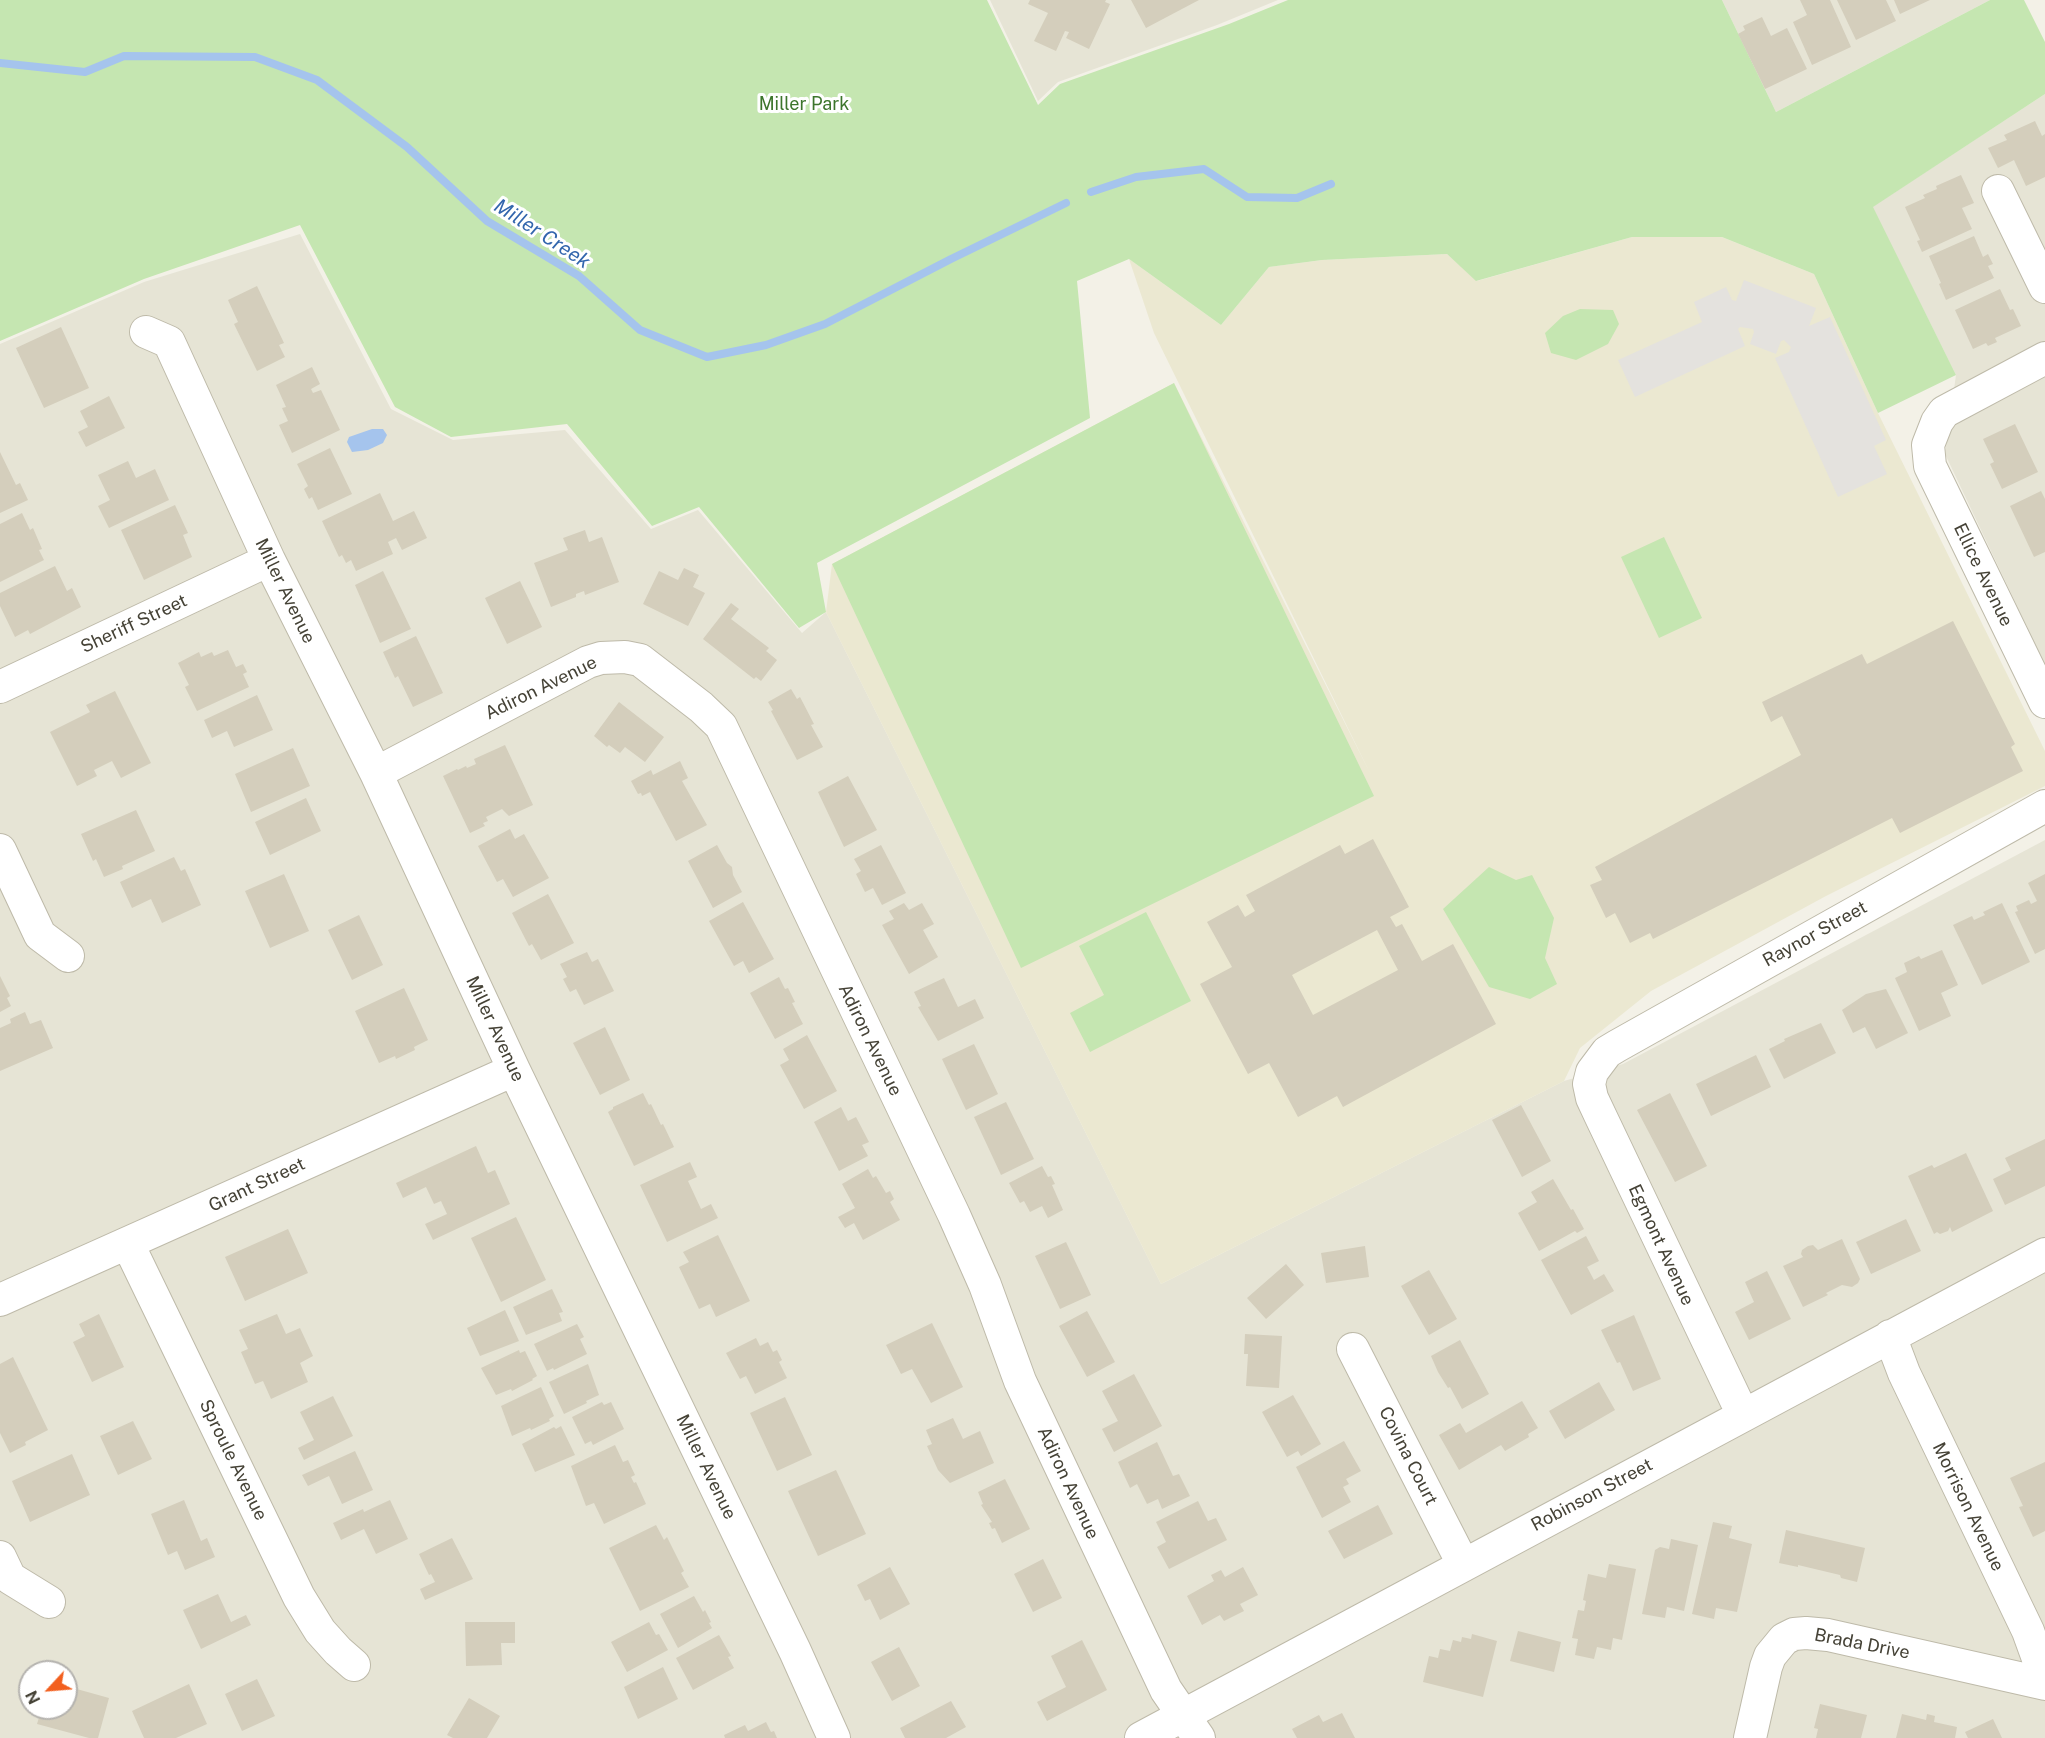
<!DOCTYPE html>
<style>
body{margin:0}
#map{position:relative;width:2045px;height:1738px;overflow:hidden;background:#f3f1e7;font-family:"Public Sans",sans-serif}
canvas{display:block}
.north{position:absolute;left:18px;top:1660px;width:60px;height:60px;box-sizing:border-box;background:#fff;border:2px solid #b5b3af;border-radius:50%;rotate:244deg;font-size:16px;font-weight:700;line-height:24px;text-align:center;color:#454236}
.north::after{content:'';display:block;margin:auto;width:21px;height:27px;background:#f25f1e;clip-path:polygon(50% 0,100% 100%,50% 72%,0 100%)}
</style>
<div id="map">
<canvas width="2045" height="1738"></canvas>
<div class="north">N</div>
</div>
<script>
const g = document.querySelector('canvas').getContext('2d');
g.lineJoin = 'round';
function fillPath(path, color) {
  g.fillStyle = color;
  g.fill(path, 'evenodd');
}
function poly(rows) {
  const path = new Path2D();
  for (const r of rows) {
    path.moveTo(r[0], r[1]);
    for (let i = 2; i < r.length; i += 2) path.lineTo(r[i], r[i + 1]);
  }
  return path;
}
function trace(path, color, width, dash) {
  g.strokeStyle = color;
  g.lineWidth = width;
  g.lineCap = dash ? 'butt' : 'round';
  g.setLineDash(dash || []);
  g.stroke(path);
}
function write(font, color, halo, rows, align = 'center') {
  g.font = font + ' "Public Sans",sans-serif';
  g.lineWidth = 6;
  g.setLineDash([]);
  g.textBaseline = 'middle';
  g.strokeStyle = halo;
  g.fillStyle = color;
  for (const [text, x, y, turn = 0] of rows) {
    g.save();
    g.translate(x, y);
    g.rotate((+turn || 0) * Math.PI / 180);
    g.textAlign = isNaN(turn) ? turn : align;
    if (halo) g.strokeText(text, 0, 0);
    g.fillText(text, 0, 0);
    g.restore();
  }
}
const residential = poly([
 [990,0,1278,0,1217,25,1058,82,1038,101],
 [1722,0,1990,0,1776,112],
 [2045,94,2045,665,1945,454,1956,375,1872,207],
 [300,234,391,409,453,440,565,430,651,529,698,510,802,633,826,612,1161,1284,1564,1081,1623,1064,2045,840,2045,1738,0,1738,0,344,144,282],
 [30,1672,66,1672,66,1708,30,1708]
]);
const education = poly([
 [1632,237,1722,237,1814,274,1878,413,2045,751,2045,786,1826,896,1651,991,1580,1048,1564,1081,1161,1284,826,612,832,564,1174,383,1371,775,1154,333,1129,259,1221,325,1269,267,1322,260,1447,254,1477,281]
]);
const green = poly([
 [0,0,987,0,1038,105,1060,84,1229,24,1288,0,1722,0,1776,112,1990,0,2024,0,2045,42,2045,94,1873,207,1956,375,1878,413,1814,274,1722,237,1632,237,1476,281,1447,254,1322,260,1269,267,1221,325,1129,259,1077,281,1090,418,817,563,826,612,799,628,699,507,652,526,567,424,451,437,395,407,300,225,144,279,0,341],
 [1580,309,1613,310,1619,324,1608,344,1576,360,1551,353,1545,333,1563,316],
 [1174,383,1374,796,1021,968,832,564],
 [1664,537,1702,618,1659,638,1621,557],
 [1489,867,1516,880,1532,875,1554,918,1545,958,1557,984,1530,999,1489,987,1443,909],
 [1146,912,1191,1001,1090,1052,1070,1013,1104,995,1079,946]
]);
const parking = poly([
 [1744,280,1816,308,1809,326,1830,317,1886,440,1874,446,1887,474,1838,497,1775,358,1789,352,1791,347,1784,340,1781,341,1776,354,1750,344,1754,332,1753,329,1740,327,1738,329,1745,346,1635,397,1618,360,1702,322,1694,302,1726,287,1732,300,1736,301]
]);
const water = poly([
 [372,429,383,429,387,435,383,443,368,450,352,452,347,442,349,437]
]);
const stream = poly([
 [0,63,85,72,124,56,255,57,317,80,407,147,487,221,579,276,640,330,707,357,766,345,825,324,951,259,1066,203],
 [1091,192,1136,177,1204,169,1247,197,1297,198,1331,184]
]);
const building = poly([
 [1030,0,1106,0,1105,2,1110,4,1089,49,1066,38,1069,32,1065,31,1056,51,1034,41,1048,13,1028,4],
 [1131,0,1199,0,1146,28],
 [1800,0,1830,0,1851,47,1812,65,1793,22,1807,15],
 [1837,0,1886,0,1896,21,1856,40],
 [1894,0,1930,0,1900,14],
 [1762,17,1771,36,1787,28,1807,69,1765,89,1738,34,1745,30,1743,26],
 [2035,121,2042,136,2045,134,2045,177,2026,186,2014,160,1998,168,1988,148,2007,140,2004,135],
 [1961,175,1974,203,1962,208,1972,229,1922,252,1917,241,1920,240,1905,207,1925,198,1923,195,1937,189,1936,186],
 [1974,236,1983,257,1988,254,1993,264,1988,266,1994,278,1946,300,1939,284,1941,283,1929,256],
 [257,286,284,343,279,345,285,357,257,371,234,324,238,322,228,300],
 [2000,289,2010,310,2013,309,2021,326,1995,338,1997,342,1988,346,1986,343,1973,349,1955,310],
 [61,327,89,388,44,408,16,348],
 [312,367,320,384,311,389,313,393,321,390,340,430,292,453,279,425,288,421,282,408,286,407,276,385],
 [109,396,125,428,86,447,78,432,88,427,80,411],
 [2015,424,2038,472,2002,489,1990,464,1994,462,1983,439],
 [330,448,352,494,318,510,312,497,309,499,304,489,308,486,297,464],
 [0,452,16,485,20,483,28,500,0,513],
 [128,461,136,478,155,469,169,500,109,528,98,506,110,500,98,475],
 [2041,491,2045,499,2045,552,2034,557,2010,506],
 [380,493,393,521,414,511,427,538,402,550,396,538,388,542,393,554,356,571,351,560,346,563,342,555,339,557,322,521],
 [175,505,188,533,183,535,192,557,144,580,121,530],
 [22,513,30,530,33,528,42,549,39,550,44,560,0,582,0,524],
 [585,530,589,542,602,537,619,582,585,595,584,591,576,594,576,597,551,607,534,563,568,550,563,538],
 [55,566,67,591,72,588,81,607,30,634,28,630,15,637,0,606,0,593],
 [684,568,699,575,693,587,705,593,688,626,643,604,659,571,678,580],
 [383,571,411,629,380,643,355,585],
 [520,581,542,627,507,644,485,598],
 [731,603,739,609,731,619,769,648,766,651,777,660,761,681,756,677,754,679,703,639],
 [1953,621,2015,744,2011,747,2023,771,1900,833,1892,818,1653,939,1650,933,1630,943,1615,913,1606,918,1590,885,1602,880,1595,867,1801,755,1782,716,1771,722,1762,702,1862,654,1867,664],
 [416,636,443,693,413,707,398,676,395,678,383,652],
 [228,650,236,667,243,664,247,672,243,674,249,687,197,711,185,687,189,685,178,663,199,652,201,657,212,652,214,656],
 [791,689,797,699,800,697,814,724,811,725,823,747,797,760,771,711,773,710,768,702],
 [115,691,151,763,121,778,112,761,94,770,97,776,77,786,50,732,90,712,86,705],
 [257,695,273,730,234,747,227,731,212,738,204,720],
 [619,702,664,737,645,762,625,747,620,753,609,745,607,747,594,736],
 [505,745,533,805,509,816,502,809,486,817,488,821,483,823,485,826,470,833,443,776,457,769,458,770,466,766,467,768,476,764,474,759],
 [293,748,310,786,251,812,235,774],
 [680,761,688,778,682,781,707,825,676,841,650,792,642,796,641,793,638,794,631,781,651,770,653,775],
 [848,776,877,830,844,847,818,792],
 [306,798,321,831,270,855,255,822],
 [136,810,155,851,122,866,123,869,104,877,96,859,93,861,81,834],
 [510,829,515,839,524,834,549,878,513,897,503,879,497,882,478,846],
 [1373,839,1409,907,1390,917,1396,927,1402,924,1422,961,1453,944,1496,1024,1343,1107,1337,1096,1298,1117,1269,1063,1248,1074,1200,984,1232,967,1207,922,1238,905,1245,917,1255,911,1246,895,1340,845,1345,854],
 [1377,930,1398,970,1313,1015,1292,975],
 [717,845,727,863,732,867,733,875,742,892,713,908,688,861],
 [881,845,906,893,882,905,873,888,865,892,856,874,861,871,854,859],
 [174,857,181,871,185,869,201,905,162,923,151,899,132,908,120,882],
 [284,874,309,931,270,948,245,891],
 [2045,874,2045,949,2035,954,2015,912,2018,911,2016,906,2029,900,2031,904,2037,901,2028,883],
 [548,894,574,943,541,960,532,944,529,946,512,913],
 [743,902,774,959,749,973,743,961,734,966,709,921],
 [904,903,909,910,922,903,934,924,923,930,938,957,909,974,882,925,894,919,889,911],
 [2002,903,2030,962,1982,985,1953,925,1972,916,1974,920,1985,915,1983,912],
 [359,915,383,965,352,980,328,930],
 [1942,950,1958,985,1941,993,1951,1016,1919,1031,1895,978,1907,972,1904,963,1919,956,1921,959],
 [587,952,592,962,598,959,614,991,584,1005,576,989,570,992,563,979,567,977,560,964],
 [0,976,10,996,7,998,11,1006,0,1012],
 [779,977,785,989,788,988,795,1002,792,1003,803,1024,775,1039,750,993],
 [944,978,958,1007,975,999,984,1018,938,1041,918,1007,921,1006,914,992],
 [404,988,428,1040,414,1047,415,1050,396,1059,395,1056,379,1063,355,1011],
 [1886,989,1908,1033,1876,1049,1865,1027,1853,1033,1842,1010,1866,994],
 [25,1012,30,1024,41,1020,53,1048,0,1071,0,1028,11,1023,10,1019],
 [1821,1023,1836,1053,1784,1079,1769,1049,1785,1041,1784,1039],
 [605,1027,630,1080,600,1095,573,1043],
 [807,1035,837,1091,804,1109,780,1065,789,1060,783,1049],
 [974,1044,998,1094,966,1110,942,1059],
 [1756,1055,1771,1087,1711,1116,1696,1084],
 [643,1093,649,1105,651,1104,661,1125,663,1124,674,1147,634,1166,608,1112,613,1109,613,1107],
 [1670,1093,1707,1166,1675,1182,1637,1110],
 [1006,1102,1034,1159,1001,1175,974,1117],
 [1521,1105,1551,1161,1522,1177,1492,1120],
 [841,1107,848,1121,856,1117,869,1142,862,1145,868,1156,839,1171,814,1122],
 [2045,1139,2045,1186,2005,1205,1993,1179,2011,1170,2005,1158],
 [476,1146,488,1173,495,1170,510,1204,433,1240,425,1224,447,1214,441,1201,434,1204,426,1187,403,1198,396,1183],
 [1966,1153,1993,1211,1952,1232,1950,1227,1948,1231,1940,1234,1937,1232,1934,1234,1908,1176,1932,1165,1934,1168],
 [690,1162,697,1177,688,1181,701,1209,711,1204,718,1218,667,1242,640,1185],
 [1042,1166,1048,1177,1051,1176,1055,1184,1052,1185,1063,1210,1048,1218,1042,1206,1030,1212,1024,1201,1020,1203,1009,1183],
 [868,1169,873,1178,876,1176,886,1193,890,1191,894,1199,890,1202,900,1220,863,1240,854,1223,845,1228,838,1217,855,1208,842,1184],
 [1553,1179,1571,1210,1573,1209,1584,1229,1577,1233,1575,1231,1539,1251,1518,1213,1537,1202,1531,1192],
 [516,1217,546,1280,501,1302,471,1238],
 [1906,1219,1921,1251,1871,1274,1856,1242],
 [288,1229,308,1273,245,1301,225,1257],
 [718,1235,750,1301,716,1317,710,1304,699,1309,679,1267,689,1262,683,1252],
 [1586,1236,1599,1261,1587,1267,1594,1280,1604,1274,1614,1291,1571,1315,1541,1260],
 [1842,1239,1860,1279,1858,1283,1852,1287,1842,1285,1826,1293,1828,1295,1803,1307,1783,1266,1803,1257,1801,1254,1802,1250,1808,1246,1813,1245,1818,1250],
 [1066,1242,1091,1295,1060,1309,1035,1256],
 [1365,1246,1369,1277,1326,1283,1321,1253],
 [1286,1264,1304,1285,1266,1319,1247,1298],
 [1429,1270,1457,1319,1429,1335,1401,1286],
 [1767,1271,1791,1319,1749,1340,1735,1312,1754,1302,1745,1282],
 [552,1289,563,1312,559,1313,562,1321,526,1335,513,1307],
 [505,1310,519,1341,480,1356,467,1328],
 [1087,1311,1115,1362,1087,1377,1059,1326],
 [99,1314,124,1367,92,1382,73,1342,85,1336,79,1324],
 [277,1314,286,1334,300,1328,313,1356,300,1363,308,1382,271,1399,263,1381,255,1384,241,1352,248,1349,239,1330],
 [1634,1315,1661,1379,1633,1391,1620,1362,1617,1363,1601,1330],
 [932,1323,963,1387,931,1403,912,1369,901,1374,886,1345],
 [577,1324,584,1337,580,1339,587,1354,554,1370,553,1368,547,1371,534,1344],
 [1245,1334,1282,1336,1279,1388,1246,1386,1248,1354,1244,1354],
 [756,1338,760,1346,768,1342,773,1352,777,1350,782,1360,779,1362,787,1378,755,1394,746,1376,740,1379,726,1353],
 [1460,1340,1489,1394,1462,1409,1450,1387,1448,1388,1438,1372,1431,1356],
 [519,1350,520,1353,525,1351,537,1376,532,1379,533,1380,512,1391,511,1389,496,1395,481,1368],
 [13,1357,48,1430,25,1442,26,1445,10,1453,0,1433,0,1364],
 [588,1364,599,1395,586,1401,587,1403,564,1414,549,1382],
 [1134,1374,1162,1426,1114,1452,1102,1429,1118,1421,1102,1391],
 [1599,1382,1615,1410,1565,1439,1549,1411],
 [541,1387,554,1416,549,1419,550,1421,531,1430,530,1428,512,1436,501,1406],
 [1293,1395,1321,1444,1301,1456,1298,1451,1287,1457,1262,1412],
 [333,1396,353,1436,304,1460,298,1448,314,1440,300,1412],
 [785,1397,812,1455,777,1471,750,1413],
 [1522,1401,1538,1428,1528,1434,1529,1437,1505,1451,1501,1445,1459,1470,1439,1435,1460,1423,1466,1433],
 [602,1402,604,1405,611,1402,624,1429,593,1445,591,1441,585,1444,572,1417],
 [953,1418,963,1439,980,1431,994,1463,950,1483,938,1470,927,1446,932,1444,926,1430],
 [133,1421,152,1459,118,1475,100,1436],
 [561,1426,575,1455,535,1472,522,1444,554,1427,556,1429],
 [1344,1441,1361,1471,1346,1479,1349,1484,1343,1487,1351,1502,1322,1518,1296,1467],
 [1157,1442,1173,1476,1179,1474,1190,1496,1162,1509,1158,1499,1147,1504,1137,1484,1130,1488,1118,1462],
 [615,1445,623,1462,628,1460,635,1475,631,1477,634,1483,636,1482,646,1504,604,1524,594,1503,586,1506,571,1466],
 [355,1451,373,1490,342,1504,329,1476,308,1486,302,1475],
 [72,1454,90,1495,30,1522,12,1481],
 [2045,1462,2045,1531,2033,1537,2019,1507,2023,1506,2010,1478],
 [836,1470,866,1534,818,1556,788,1491],
 [1005,1479,1030,1529,1002,1543,995,1528,992,1529,989,1523,992,1522,981,1505,983,1504,978,1492],
 [184,1500,201,1541,207,1538,215,1557,185,1570,177,1551,168,1555,151,1514],
 [390,1500,408,1539,376,1554,364,1529,341,1540,333,1523,363,1509,364,1512],
 [1198,1501,1208,1521,1216,1518,1227,1540,1169,1569,1157,1547,1166,1542,1156,1522],
 [1378,1505,1393,1534,1344,1559,1328,1531],
 [1713,1522,1732,1526,1729,1538,1752,1544,1737,1612,1716,1608,1714,1619,1692,1614],
 [656,1525,664,1540,667,1537,684,1571,681,1573,689,1587,640,1611,609,1548],
 [1786,1530,1865,1548,1857,1582,1841,1578,1840,1575,1798,1565,1798,1567,1779,1563],
 [452,1538,473,1579,425,1600,420,1589,435,1582,431,1574,429,1575,419,1554],
 [1671,1539,1698,1545,1684,1611,1667,1607,1665,1618,1642,1614,1655,1550,1660,1547,1669,1549],
 [1043,1559,1062,1598,1033,1612,1014,1574],
 [1609,1564,1636,1569,1622,1640,1613,1638,1611,1650,1597,1647,1594,1659,1575,1655,1578,1639,1572,1638,1578,1610,1584,1611,1586,1601,1583,1600,1588,1574,1606,1578],
 [890,1567,910,1604,880,1620,870,1599,865,1601,857,1585],
 [1243,1567,1258,1595,1240,1604,1244,1611,1224,1621,1220,1615,1202,1625,1187,1596,1214,1581,1211,1575,1221,1570,1225,1577],
 [218,1594,231,1622,246,1615,251,1625,201,1649,183,1610],
 [694,1596,703,1612,705,1610,711,1622,709,1623,712,1628,678,1648,660,1614],
 [465,1622,515,1622,515,1643,501,1643,502,1665,466,1666],
 [649,1622,656,1635,659,1634,668,1650,627,1672,611,1642],
 [1518,1631,1561,1642,1554,1672,1510,1661],
 [1472,1634,1497,1641,1483,1697,1423,1682,1429,1656,1438,1658,1440,1649,1450,1651,1453,1640,1461,1642,1462,1637,1471,1639],
 [719,1635,731,1656,728,1657,734,1668,693,1690,676,1658],
 [1082,1640,1107,1690,1047,1721,1037,1702,1066,1687,1051,1656],
 [899,1647,920,1686,892,1701,871,1662],
 [663,1667,678,1699,638,1719,624,1687],
 [257,1679,275,1716,242,1731,225,1694],
 [189,1684,207,1724,176,1738,144,1738,132,1711],
 [66,1686,109,1698,98,1738,89,1738,37,1724,42,1708,66,1708],
 [469,1698,500,1716,487,1738,453,1738,447,1735],
 [951,1701,966,1727,946,1738,905,1738,900,1728],
 [1820,1704,1867,1715,1861,1738,1816,1738,1818,1729,1814,1728],
 [1342,1713,1355,1738,1297,1738,1292,1729,1319,1715,1323,1722],
 [1902,1714,1926,1720,1927,1714,1935,1716,1934,1722,1957,1727,1955,1738,1896,1738],
 [1993,1719,2002,1738,1968,1738,1965,1732],
 [766,1722,771,1732,774,1731,777,1738,725,1738,724,1735,745,1725,748,1731]
]);
const minor = poly([
 [1998,191,2045,287],
 [146,332,169,342,269,560,376,773,514,1070,795,1651,834,1738],
 [2045,358,1944,412,1937,422,1928,445,1930,466,2045,702],
 [0,687,269,560],
 [376,773,588,662,601,658,625,657,640,660,701,707,721,726,954,1215,985,1285,1020,1381,1166,1690,1199,1738],
 [0,850,40,935,68,956],
 [128,1244,299,1597,320,1631,338,1651,354,1665],
 [0,1300,514,1070],
 [1890,1336,1904,1373,2028,1631,2045,1678],
 [1353,1349,1463,1564],
 [1743,1415,1600,1115,1592,1098,1589,1084,1592,1072,1607,1052,1617,1046,2045,806],
 [0,1557,10,1578,49,1602],
 [1141,1738,2045,1254],
 [1750,1738,1766,1667,1770,1656,1784,1639,1794,1634,1806,1633,1828,1635,2045,1684]
]);
const parkNames = [
 ["Miller Park",804,104]
];
const streetNames = [
 ["Ellice Avenue",1983,575,64],
 ["Miller Avenue",285,591,64],
 ["Sheriff Street",134,624,-25],
 ["Adiron Avenue",541,688,-26],
 ["Raynor Street",1815,934,-29],
 ["Miller Avenue",495,1029,65],
 ["Adiron Avenue",870,1040,64],
 ["Grant Street",257,1185,-25],
 ["Egmont Avenue",1661,1245,65],
 ["Covina Court",1408,1456,63],
 ["Sproule Avenue",233,1460,64],
 ["Miller Avenue",706,1467,64],
 ["Adiron Avenue",1068,1483,65],
 ["Robinson Street",1592,1495,-28],
 ["Morrison Avenue",1968,1507,64],
 ["Brada Drive",1862,1644,11]
];
const waterNames = [
 ["Miller Creek",542,234,33]
];
fillPath(residential, '#e6e4d5');
fillPath(education, '#ebe8d1');
fillPath(green, '#c5e6b1');
fillPath(parking, '#e4e2de');
fillPath(water, '#a5c4ed');
trace(stream, '#a5c4ed', 8);
fillPath(building, '#d4cebc');
trace(minor, '#bebaa9', 34);
trace(minor, '#fff', 32);
write('18px', '#3c752b', '#fff', parkNames);
write('18px', '#454236', '#fff', streetNames);
write('italic 20px', '#3366ad', '#fff', waterNames);
</script>
